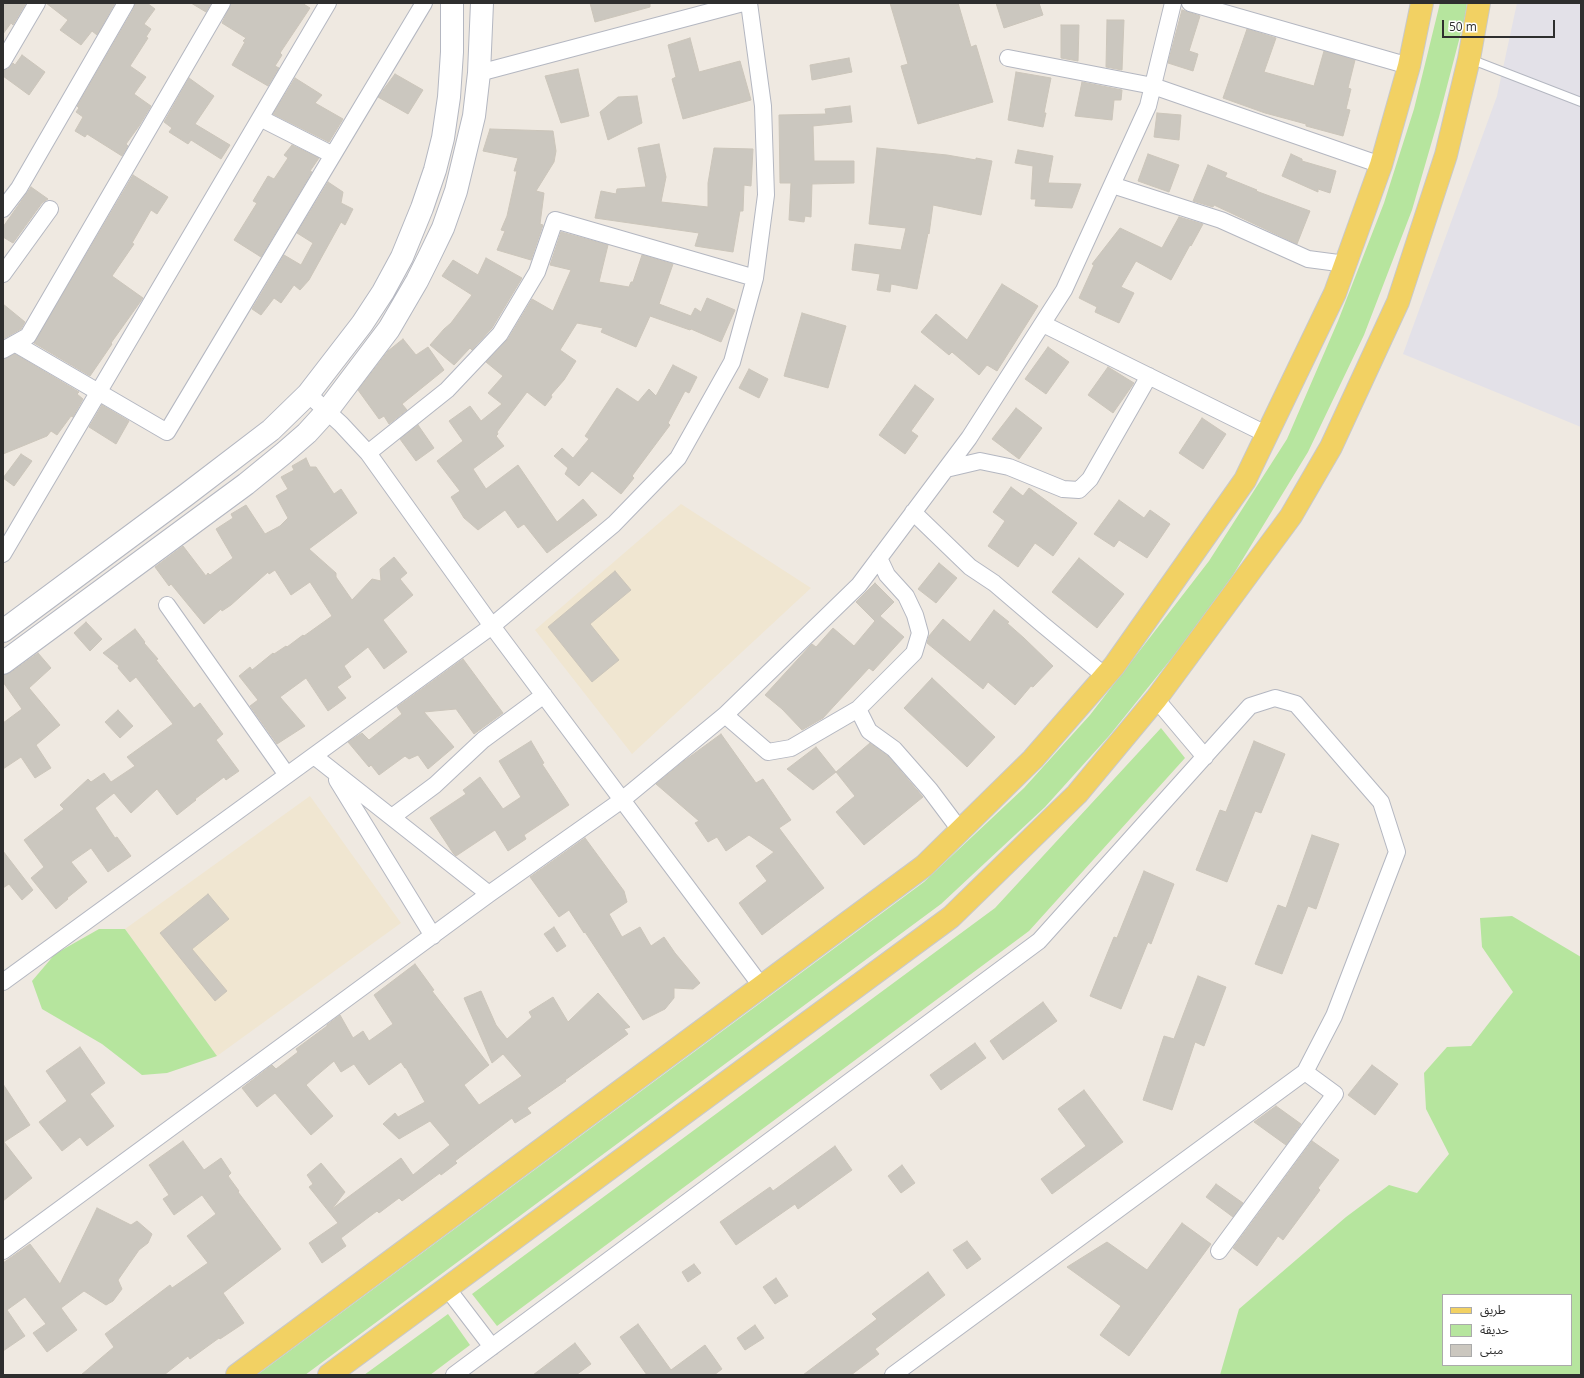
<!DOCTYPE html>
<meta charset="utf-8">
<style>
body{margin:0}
#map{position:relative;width:1584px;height:1378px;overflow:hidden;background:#efe9e1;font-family:"Open Sans","Noto Sans Arabic",sans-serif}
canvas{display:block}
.frame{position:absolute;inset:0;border:4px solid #2e2e2e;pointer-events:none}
.legend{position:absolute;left:1442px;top:1294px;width:130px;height:72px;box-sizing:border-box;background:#fff;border:1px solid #ababab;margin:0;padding:5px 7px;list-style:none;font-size:12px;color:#2e2e2e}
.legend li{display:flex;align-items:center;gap:8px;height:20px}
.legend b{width:20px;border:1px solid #ababab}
.scale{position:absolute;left:1442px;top:20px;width:113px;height:18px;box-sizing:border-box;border:2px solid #2e2e2e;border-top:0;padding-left:5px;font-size:12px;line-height:14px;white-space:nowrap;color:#2e2e2e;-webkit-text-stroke:3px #fff;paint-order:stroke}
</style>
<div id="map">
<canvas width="1584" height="1378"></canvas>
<div class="frame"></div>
<ul class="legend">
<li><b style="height:5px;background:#f2d163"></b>طريق</li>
<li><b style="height:11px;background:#b6e59e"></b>حديقة</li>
<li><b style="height:11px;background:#cbc7bf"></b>مبنى</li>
</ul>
<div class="scale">50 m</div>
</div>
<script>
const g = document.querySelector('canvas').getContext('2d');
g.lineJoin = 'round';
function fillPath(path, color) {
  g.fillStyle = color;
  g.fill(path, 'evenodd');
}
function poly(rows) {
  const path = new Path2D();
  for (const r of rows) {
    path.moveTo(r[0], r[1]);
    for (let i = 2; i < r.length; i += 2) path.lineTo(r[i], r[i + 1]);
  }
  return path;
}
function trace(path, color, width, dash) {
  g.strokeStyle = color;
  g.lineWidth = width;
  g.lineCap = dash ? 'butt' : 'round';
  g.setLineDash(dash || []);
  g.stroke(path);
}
const industrial = poly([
 [1517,3,1581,3,1581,427,1403,354,1497,96]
]);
const education = poly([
 [681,504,811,588,632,754,535,630],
 [310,796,401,923,217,1056,125,929]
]);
const green = poly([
 [1440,3,1467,3,1465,17,1439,117,1412,210,1364,335,1308,452,1233,575,1179,649,1109,736,1045,807,941,904,305,1375,257,1375,924,882,1024,788,1090,715,1209,561,1287,439,1338,321,1384,203,1414,109],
 [1161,728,1185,758,1029,931,497,1326,472,1294,995,908],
 [1512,916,1581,957,1581,1375,1220,1375,1239,1309,1346,1217,1389,1185,1417,1193,1449,1154,1426,1109,1424,1073,1447,1047,1471,1046,1513,992,1482,947,1480,918],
 [1443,1295,1571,1295,1571,1365,1443,1365],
 [99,929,125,929,217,1056,167,1073,142,1075,102,1044,42,1009,32,981,55,954],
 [448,1314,470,1345,430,1375,364,1375]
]);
const building = poly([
 [3,3,26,3,13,25,11,23,3,34,3,3],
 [46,3,115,3,97,35,92,31,81,45,60,30,68,20,46,3],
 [135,3,147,3,155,9,144,24,151,29,146,37,148,38,130,66,146,77,134,94,151,106,139,126,126,144,128,146,122,156,87,134,85,137,75,131,83,117,76,112,79,108,77,106,134,8,135,3],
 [191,3,211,3,206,12,191,3],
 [231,3,302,3,310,8,280,53,282,55,275,66,279,68,268,86,232,65,245,42,243,41,246,38,222,23,231,3],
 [590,3,650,3,650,7,595,22,590,3],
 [890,3,958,3,971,47,976,45,993,102,918,124,901,66,908,64,890,3],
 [996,3,1039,3,1043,15,1004,28,996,3],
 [1182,10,1200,16,1189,51,1198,54,1193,71,1168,63,1182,10],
 [1107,20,1124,20,1122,70,1106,67,1107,20],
 [1061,25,1079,25,1078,61,1061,58,1061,25],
 [1247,29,1276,38,1264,72,1314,86,1324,51,1355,60,1348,88,1351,89,1346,109,1350,110,1343,136,1306,126,1306,124,1265,113,1223,98,1247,29],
 [690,38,699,72,740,61,751,100,683,119,672,79,676,77,668,45,690,38],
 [22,55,45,72,29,95,3,76,3,70,8,69,13,63,15,65,22,55],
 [849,58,852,72,812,80,810,65,849,58],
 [578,69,589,116,561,123,545,76,578,69],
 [1016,72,1051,78,1044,113,1046,113,1043,127,1008,120,1016,72],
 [395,74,423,90,408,114,378,97,395,74],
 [189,78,214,96,195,124,230,145,221,159,191,140,188,144,169,132,172,128,164,122,189,78],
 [295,78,322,95,315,103,343,119,329,142,273,114,295,78],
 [1082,82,1122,90,1121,100,1114,100,1112,120,1075,116,1082,82],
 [637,96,642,123,608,140,600,112,618,97,637,96],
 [850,106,852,122,813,126,814,161,854,161,854,183,812,184,811,217,805,216,804,222,789,220,791,183,780,183,779,115,826,114,825,109,850,106],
 [1157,113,1181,115,1179,140,1154,137,1157,113],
 [490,129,553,131,556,151,554,162,536,191,544,193,540,224,543,225,531,260,497,250,505,231,501,230,507,216,517,171,514,171,518,158,483,151,490,129],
 [659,144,666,177,661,202,708,207,708,183,714,148,753,149,751,186,744,185,743,211,740,211,733,252,695,246,699,233,595,218,601,191,616,194,617,189,646,187,638,148,659,144],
 [292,145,319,158,310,171,312,172,261,257,234,240,257,203,253,201,268,176,274,179,288,158,284,155,292,145],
 [877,148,947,155,976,160,976,158,992,161,981,215,933,205,929,234,928,233,917,289,891,284,890,292,877,290,880,274,852,270,855,244,901,250,906,228,869,224,877,148],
 [1018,150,1053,156,1048,183,1081,184,1072,208,1035,206,1036,199,1031,199,1033,166,1015,163,1018,150],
 [1148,154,1179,165,1169,192,1138,181,1148,154],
 [1291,154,1302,159,1302,161,1336,171,1330,193,1318,189,1318,192,1282,176,1291,154],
 [1208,165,1227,173,1225,177,1257,190,1256,191,1310,211,1297,244,1214,205,1213,207,1193,201,1208,165],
 [133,175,168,197,157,214,151,210,132,243,134,244,112,276,143,298,111,343,112,344,90,376,34,343,133,175],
 [328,182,343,192,341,203,353,209,345,225,341,222,309,280,300,290,294,285,281,303,274,298,261,315,252,309,284,255,301,265,313,243,297,233,328,182],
 [31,187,48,199,42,203,13,243,3,237,3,227,31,187],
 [1179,217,1203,224,1191,246,1190,245,1171,280,1136,261,1121,287,1134,293,1119,323,1095,312,1097,307,1079,298,1094,265,1092,264,1120,228,1162,248,1179,217],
 [561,232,608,245,599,282,629,287,631,282,633,282,642,255,673,264,659,304,691,316,695,308,701,312,707,298,735,310,721,342,691,329,690,330,650,316,636,347,601,332,603,328,577,323,560,350,576,361,564,380,551,395,552,397,545,406,527,392,497,432,498,434,496,436,504,446,473,469,486,489,518,465,557,522,583,499,597,515,547,553,524,524,518,528,505,510,478,530,464,518,451,497,460,491,437,461,463,441,449,421,470,406,481,421,502,404,488,393,503,376,486,362,508,339,532,299,553,311,571,270,550,265,561,232],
 [486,258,522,278,492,328,472,350,470,348,454,365,430,345,444,329,451,323,472,295,442,276,453,260,478,275,486,258],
 [1002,284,1038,306,997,371,987,365,979,375,952,352,949,355,921,332,936,314,967,340,1002,284],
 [3,304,25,322,21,329,3,339,3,304],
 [802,313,846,326,828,388,784,376,802,313],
 [403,339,416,355,428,347,444,370,402,404,407,410,389,424,384,416,379,419,358,390,388,351,403,339],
 [1048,347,1069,362,1046,394,1025,379,1048,347],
 [15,354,79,392,77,394,83,399,73,417,71,416,57,435,51,431,47,436,3,454,3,359,15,354],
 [673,365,697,377,689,393,685,391,668,423,670,425,632,476,634,478,621,494,592,471,579,486,565,474,568,468,554,456,562,448,573,458,589,439,585,436,617,388,638,402,649,389,656,396,673,365],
 [1108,367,1134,383,1113,413,1088,395,1108,367],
 [749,369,768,379,759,398,739,388,749,369],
 [915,385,934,399,911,431,918,436,905,454,879,435,915,385],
 [102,405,129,421,116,444,89,427,102,405],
 [1016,408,1042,428,1019,459,992,439,1016,408],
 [1202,418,1226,434,1203,469,1179,453,1202,418],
 [418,425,434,448,416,461,400,439,418,425],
 [21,454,32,461,14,486,3,478,21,454],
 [306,458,310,467,316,467,334,494,341,489,357,513,309,549,336,573,336,577,352,600,372,579,381,581,380,569,394,557,407,573,400,579,413,595,383,620,407,652,384,669,368,647,344,666,351,677,337,687,346,698,328,711,306,678,280,697,305,726,277,744,250,706,258,700,239,676,250,667,252,670,273,653,274,654,286,646,287,647,303,635,304,636,332,616,310,582,291,595,275,570,269,574,268,572,231,605,222,611,221,609,204,624,171,584,169,586,155,567,183,546,206,576,208,573,210,575,233,558,216,529,233,518,231,514,246,505,265,534,280,526,288,518,276,496,288,489,281,477,294,470,292,466,306,458],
 [1011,487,1023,496,1029,488,1077,523,1053,556,1035,543,1018,567,988,546,1005,521,993,512,1011,487],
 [1119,500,1144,518,1150,510,1170,524,1147,558,1119,540,1114,547,1094,534,1119,500],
 [1079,558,1124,594,1097,628,1052,592,1079,558],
 [939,563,957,578,936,603,918,589,939,563],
 [615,571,631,590,590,624,619,660,592,682,548,627,615,571],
 [875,583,894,602,880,616,904,637,873,671,869,668,823,718,802,730,782,709,765,695,809,647,812,644,816,647,833,628,854,646,875,621,856,602,875,583],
 [994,610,1009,622,1007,623,1024,638,1053,666,1033,687,1031,686,1015,705,988,682,983,689,927,643,929,636,943,619,970,642,994,610],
 [86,622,102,639,90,651,74,633,86,622],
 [135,629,145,642,144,643,158,659,156,660,194,708,200,703,223,734,216,740,239,771,226,780,224,777,195,799,196,800,177,815,157,789,131,813,114,793,95,808,115,838,117,837,131,856,108,872,91,848,71,862,87,882,67,898,68,899,56,909,31,878,44,867,24,840,64,809,60,805,88,779,91,782,104,773,111,782,135,766,127,757,173,724,136,677,130,682,118,668,119,666,103,653,135,629],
 [38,653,51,668,29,688,60,725,36,745,51,768,35,778,21,757,3,769,3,723,22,709,3,682,3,675,10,673,38,653],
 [463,659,503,713,474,734,456,709,424,712,454,747,428,769,418,755,409,759,405,756,379,775,371,765,369,767,348,742,362,733,369,740,402,714,397,707,463,659],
 [932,678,995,737,967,767,904,708,932,678],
 [118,710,133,726,120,738,105,722,118,710],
 [721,734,756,783,763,779,791,820,779,828,824,888,762,935,739,903,767,881,756,866,774,852,749,835,726,851,717,837,708,842,695,823,699,821,656,784,684,761,721,734],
 [531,741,544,763,542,764,569,805,524,835,526,839,508,851,495,830,456,856,453,853,430,818,466,794,463,790,480,777,503,809,521,797,499,761,531,741],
 [1254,741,1285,754,1261,813,1255,811,1227,882,1196,870,1220,810,1226,812,1254,741],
 [870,743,888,756,923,797,864,845,836,812,855,796,836,772,870,743],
 [816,747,836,772,813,790,787,769,816,747],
 [1312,835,1339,844,1316,909,1308,906,1282,974,1255,964,1278,905,1286,908,1312,835],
 [585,838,624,891,627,902,609,914,622,937,640,927,651,946,664,937,675,953,700,983,693,989,674,988,674,998,665,1009,643,1020,585,932,584,933,569,910,559,917,530,877,585,838],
 [3,851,33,890,22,900,9,884,3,888,3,851],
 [1144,871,1174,884,1151,944,1148,942,1121,1009,1090,996,1114,937,1117,938,1144,871],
 [208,894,229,919,192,949,227,991,215,1001,160,933,208,894],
 [554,927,566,946,557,952,544,934,554,927],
 [415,964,434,990,432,991,489,1065,464,1085,479,1105,522,1076,503,1054,492,1063,464,998,481,991,496,1025,507,1039,532,1017,529,1012,553,997,568,1022,598,993,630,1027,624,1029,628,1034,565,1080,566,1081,527,1108,531,1113,515,1123,512,1118,455,1161,457,1163,441,1175,440,1173,402,1201,399,1198,379,1213,377,1211,341,1238,346,1246,322,1263,309,1243,338,1223,309,1187,313,1184,307,1175,321,1163,345,1192,332,1209,401,1158,413,1175,450,1145,430,1121,399,1139,383,1124,395,1113,398,1117,425,1102,406,1068,405,1068,401,1062,369,1085,354,1064,341,1072,334,1061,315,1077,306,1085,333,1116,311,1135,275,1093,257,1107,242,1088,272,1065,276,1069,298,1052,296,1049,327,1026,327,1025,340,1015,353,1038,363,1031,369,1041,393,1024,374,995,415,964],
 [1198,976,1226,987,1204,1046,1195,1042,1172,1110,1143,1100,1164,1036,1174,1039,1198,976],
 [1043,1002,1057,1021,1003,1060,990,1041,1043,1002],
 [975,1043,986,1058,941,1090,930,1075,975,1043],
 [80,1047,105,1083,90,1094,114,1126,87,1146,80,1137,62,1151,39,1122,67,1101,46,1071,80,1047],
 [1372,1065,1398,1084,1375,1115,1348,1095,1372,1065],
 [3,1084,30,1125,4,1142,32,1178,3,1201,3,1084],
 [1084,1090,1123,1142,1052,1194,1041,1179,1086,1146,1058,1109,1084,1090],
 [1276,1106,1301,1124,1286,1145,1254,1122,1276,1106],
 [183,1141,204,1170,221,1158,231,1173,228,1176,239,1191,238,1192,281,1249,223,1293,244,1323,220,1339,219,1338,190,1359,188,1356,164,1375,81,1375,114,1347,105,1334,170,1285,172,1288,208,1263,187,1236,216,1214,202,1195,174,1215,163,1199,169,1195,149,1165,183,1141],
 [1312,1141,1339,1160,1318,1188,1320,1190,1283,1240,1278,1236,1257,1266,1233,1248,1312,1141],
 [835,1146,852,1170,798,1209,795,1204,736,1245,720,1222,770,1187,773,1191,835,1146],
 [902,1165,915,1183,901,1193,888,1176,902,1165],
 [1216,1184,1243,1203,1233,1217,1206,1197,1216,1184],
 [97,1208,131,1225,137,1221,152,1234,148,1243,139,1250,118,1280,122,1289,113,1301,106,1305,84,1291,61,1308,77,1330,47,1352,33,1333,46,1324,25,1297,7,1310,25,1336,3,1351,3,1263,30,1244,60,1284,97,1208],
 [1182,1223,1211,1244,1129,1356,1100,1335,1121,1306,1067,1267,1107,1242,1147,1270,1182,1223],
 [967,1241,981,1259,967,1269,953,1250,967,1241],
 [694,1264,701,1273,688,1282,682,1272,694,1264],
 [928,1272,945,1295,875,1349,879,1354,851,1375,803,1375,877,1319,872,1314,928,1272],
 [776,1278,788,1296,775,1304,763,1287,776,1278],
 [638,1324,671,1370,705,1345,722,1369,714,1375,647,1375,620,1337,638,1324],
 [755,1325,764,1338,745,1350,737,1338,755,1325],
 [575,1343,591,1364,576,1375,533,1375,575,1343]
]);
const lane = poly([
 [1470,59,1581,102]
]);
const street = poly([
 [1190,3,1409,66],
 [1008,58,1153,86,1381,165],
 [3,61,37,3],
 [479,73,743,3],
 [260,118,333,155],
 [1112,185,1221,220,1308,259,1346,264],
 [3,209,19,188,126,3],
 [3,274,50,209],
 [1043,324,1268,435],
 [16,344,167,432,424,3],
 [3,350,28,336,222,3],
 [308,394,341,424,368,453,492,626,762,987],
 [368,453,447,390,500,334,537,272,555,220,755,278],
 [946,469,980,461,1009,467,1063,489,1079,490,1090,479,1149,376],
 [913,512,970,567,994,583,1042,624,1105,676],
 [3,554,328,3],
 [879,558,887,575,906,596,915,615,920,633,914,653,858,709,869,731,894,749,930,790,960,830],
 [167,605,287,775],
 [1156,699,1205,757],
 [725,715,768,752,791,748,858,709],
 [314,756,489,894],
 [337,780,433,936],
 [392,817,435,785,483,740,544,695],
 [3,982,492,626,614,524,678,458,732,362,755,278,766,195,763,106,749,3],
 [3,1251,489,894,622,800,725,715,859,585,969,438,1064,290,1148,106,1173,3],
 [1219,1251,1335,1094,1305,1072],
 [447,1288,492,1347],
 [454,1375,1039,941,1250,706,1275,698,1296,704,1381,802,1397,852,1334,1016,1305,1072,893,1375]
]);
const secondary = poly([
 [3,631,186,495,271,430,308,394,362,324,383,292,402,257,422,208,435,170,443,138,449,97,452,52,452,3],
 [3,663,246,484,284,453,307,433,327,411,389,329,417,281,429,257,443,228,456,191,474,116,479,73,482,3]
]);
const primary = poly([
 [237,1375,924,866,1033,759,1114,666,1245,480,1335,293,1381,165,1409,66,1422,3],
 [329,1375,951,917,1077,794,1156,699,1291,516,1331,447,1398,302,1446,155,1469,59,1479,3]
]);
fillPath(industrial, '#e3e1e8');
fillPath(education, '#f0e6d1');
fillPath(green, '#b6e59e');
fillPath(building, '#cbc7bf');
trace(building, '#cbc5ba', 1);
trace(lane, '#b4b7c1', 10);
trace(street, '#b4b7c1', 18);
trace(secondary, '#b4b7c1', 24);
trace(primary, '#c9c9c9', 24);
trace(lane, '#fff', 8);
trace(street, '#fff', 16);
trace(secondary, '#fff', 22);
trace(primary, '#f2d163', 22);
</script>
